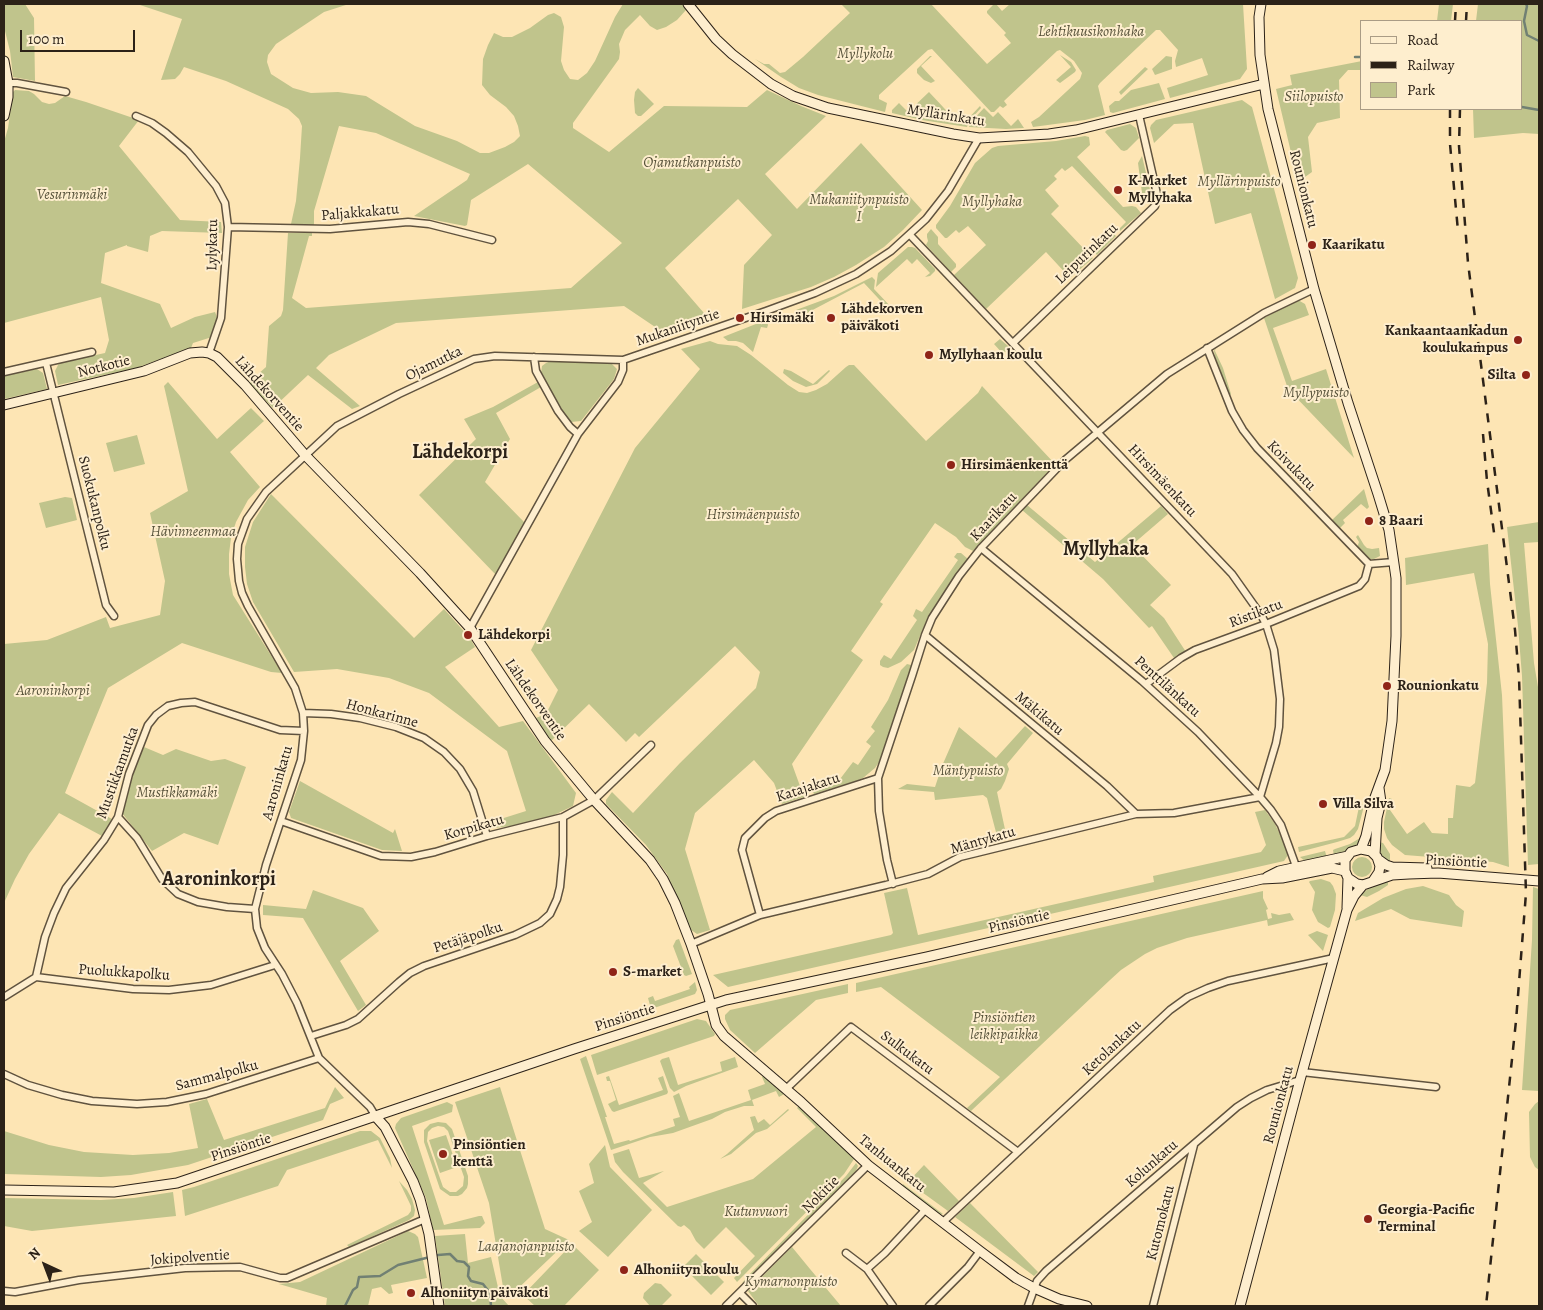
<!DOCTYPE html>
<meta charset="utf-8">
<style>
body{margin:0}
#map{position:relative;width:1543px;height:1310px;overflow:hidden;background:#fde5b4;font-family:Alegreya,serif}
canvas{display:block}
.frame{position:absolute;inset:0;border:5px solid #2c2218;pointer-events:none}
.legend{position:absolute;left:1360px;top:20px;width:162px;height:90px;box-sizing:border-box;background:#feeece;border:1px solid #aa9c85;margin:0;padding:6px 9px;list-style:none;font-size:15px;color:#2c2218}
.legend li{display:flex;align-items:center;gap:10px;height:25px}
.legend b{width:25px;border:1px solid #aa9c85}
.north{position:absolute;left:20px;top:1240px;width:50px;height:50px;-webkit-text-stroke:4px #feeece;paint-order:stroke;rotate:317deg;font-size:14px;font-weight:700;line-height:20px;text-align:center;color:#2c2218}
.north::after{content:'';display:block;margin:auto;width:18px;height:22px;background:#2c2218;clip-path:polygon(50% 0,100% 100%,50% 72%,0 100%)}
.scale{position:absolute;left:20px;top:30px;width:115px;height:22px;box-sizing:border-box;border:2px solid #2c2218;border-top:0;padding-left:6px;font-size:15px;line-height:18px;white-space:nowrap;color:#2c2218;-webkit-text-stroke:4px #feeece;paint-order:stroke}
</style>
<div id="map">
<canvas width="1543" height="1310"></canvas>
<div class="frame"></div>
<ul class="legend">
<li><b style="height:6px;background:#feeece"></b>Road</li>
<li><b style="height:6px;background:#2c2218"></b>Railway</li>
<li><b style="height:14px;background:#c0c48c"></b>Park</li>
</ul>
<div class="north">N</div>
<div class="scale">100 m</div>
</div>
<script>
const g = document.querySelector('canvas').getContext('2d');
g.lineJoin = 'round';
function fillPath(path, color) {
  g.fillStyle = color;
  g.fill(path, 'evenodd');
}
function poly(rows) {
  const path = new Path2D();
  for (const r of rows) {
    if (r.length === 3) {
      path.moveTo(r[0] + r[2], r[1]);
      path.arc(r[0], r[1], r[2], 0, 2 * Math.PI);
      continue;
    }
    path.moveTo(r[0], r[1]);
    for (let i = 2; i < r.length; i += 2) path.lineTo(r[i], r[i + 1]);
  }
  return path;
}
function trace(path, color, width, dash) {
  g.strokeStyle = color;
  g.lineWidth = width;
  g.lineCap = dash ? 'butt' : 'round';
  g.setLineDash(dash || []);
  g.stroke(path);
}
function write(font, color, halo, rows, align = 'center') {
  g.font = font + ' Alegreya,serif';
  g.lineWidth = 4;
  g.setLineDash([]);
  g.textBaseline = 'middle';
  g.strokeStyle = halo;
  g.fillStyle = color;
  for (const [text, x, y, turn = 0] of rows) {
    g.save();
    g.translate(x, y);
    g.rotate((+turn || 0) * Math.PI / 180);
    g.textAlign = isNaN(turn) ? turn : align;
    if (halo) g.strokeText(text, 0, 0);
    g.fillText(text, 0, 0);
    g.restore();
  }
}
const green = poly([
 [4,4,25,4,34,18,35,81,13,77,10,51,4,27],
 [137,4,349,4,324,12,276,44,268,55,267,62,271,74,293,88,311,93,338,92,366,96,415,126,457,141,480,153,489,153,505,147,514,142,520,136,518,126,514,116,506,107,490,95,482,85,483,59,488,45,494,33,503,37,512,37,530,28,548,15,554,13,561,17,564,27,561,61,564,70,570,79,578,80,587,73,595,61,615,17,623,4,682,4,686,10,677,20,666,27,657,30,650,26,640,15,625,30,619,44,620,52,619,59,573,123,573,128,609,152,664,106,747,107,767,90,801,106,826,116,765,174,797,209,861,143,922,210,903,230,884,247,856,265,834,277,811,287,742,309,744,265,772,235,738,199,665,268,710,320,667,335,624,306,396,323,329,355,316,368,360,406,352,409,308,375,273,408,248,383,266,367,269,326,281,316,283,310,288,233,312,233,312,236,309,236,292,298,306,308,571,288,622,243,528,164,471,200,467,225,465,226,414,216,467,180,470,174,376,133,339,126,314,211,314,225,291,224,296,201,300,158,302,126,299,119,288,109,226,81,184,67,180,74,175,79,161,80,182,19],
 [841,4,931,4,987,64,1011,43,1004,35,1006,33,987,13,987,11,993,5,996,4,1002,11,1010,4,1243,4,1247,69,1240,79,1170,98,1167,88,1208,75,1202,58,1176,67,1175,61,1178,50,1160,30,1156,30,1100,83,1098,86,1105,115,1085,120,1033,127,1031,122,1039,117,1080,79,1082,73,1074,61,1060,50,1057,51,1004,101,1007,105,1003,108,1000,106,994,112,991,112,932,49,928,50,879,95,879,99,887,103,885,112,818,95,799,88,781,77,755,59,764,64,769,64,780,73,785,72,803,57,850,13],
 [1439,4,1453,4,1451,21,1437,21],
 [1478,4,1539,4,1539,134,1523,133,1474,138,1473,109,1522,109,1522,21,1476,21],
 [1060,55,1071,62,1076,70,1075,72,1060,83,1056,80,1071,67],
 [930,56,932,56,921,66,935,81,931,83,924,80,917,73,917,69],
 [1166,56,1172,57,1172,69,1155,75,1152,69],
 [1362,61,1362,70,1348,70,1339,80,1340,118,1317,123,1308,137,1312,172,1298,182,1276,89,1292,85,1290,75],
 [1145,67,1148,69,1121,95,1119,92],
 [1159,83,1165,99,1113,113,1110,112,1109,106,1115,101,1119,101,1131,90],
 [638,88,654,104,641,116,638,116,635,113,634,100,635,92],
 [15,90,29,91,34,94,42,102,49,104,55,103,65,96,86,102,139,120,119,146,180,220,221,222,222,233,162,231,150,236,148,252,127,246,127,245,105,253,101,283,160,304,171,328,195,317,215,312,217,317,212,337,193,343,191,348,136,368,58,385,55,371,59,363,105,353,109,340,101,297,4,323,4,142,8,128,13,92],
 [929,92,958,123,964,123,980,106,981,108,969,121,967,127,922,120,892,113,892,110,899,103,908,112],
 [1242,100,1252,107,1298,278,1295,288,1275,299,1251,213,1215,224,1193,123,1174,124,1154,143,1150,128,1151,125,1156,120],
 [984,108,993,117,998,112,1011,126,1018,119,1024,128,1006,129,969,127,971,122],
 [1130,124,1136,128,1139,138,1127,150,1124,151,1121,150,1105,132,1107,130],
 [1085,136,1089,137,1090,145,1077,157,1123,207,1132,206,1136,207,1141,213,1120,231,1119,229,1126,222,1072,166,1065,171,1062,168,1054,176,1057,179,1045,190,1059,206,1051,214,1085,250,1083,252,1086,255,1088,253,1093,258,1070,278,1046,252,986,309,954,275,986,245,968,226,959,233,956,230,947,238,945,238,936,228,936,225,950,206,975,163,992,148,998,146,1056,141],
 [1142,156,1151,194,1151,199,1149,203,1143,198,1142,193,1138,163],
 [931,229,938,237,938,244,956,264,956,267,951,272,926,245,928,241,927,237,927,234],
 [1110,230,1116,236,1097,255,1091,248],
 [908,247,912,247,915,248,935,269,935,271,930,276,925,277,930,273,917,259,912,264,907,259,876,287,878,273],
 [872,277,875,280,874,289,892,308,891,312,864,283,805,314,803,312,797,314,796,310,834,296],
 [1298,300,1305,304,1309,315,1273,328,1292,381,1326,369,1354,458,1288,389,1264,318],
 [766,320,768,325,767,328,761,327,753,352,743,343,736,341,728,341,723,337],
 [1000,339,1008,346,1007,350,1003,354,994,344],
 [710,341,718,344,737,346,751,355,788,385,799,392,807,393,816,390,827,384,846,367,849,365,854,365,926,441,978,393,982,386,1055,464,973,551,965,547,956,537,935,523,880,602,883,604,851,651,863,660,792,764,804,797,782,804,774,783,754,760,695,813,685,849,710,930,697,934,691,930,667,874,646,845,606,804,606,800,612,792,633,813,680,763,756,688,760,672,735,646,639,737,635,733,626,742,589,704,551,741,536,718,546,714,558,690,531,650,635,448,700,369,681,349],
 [1216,347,1215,351,1223,368,1231,394,1229,396,1215,357,1214,351],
 [551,361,611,363,617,369,614,379,581,421,571,422,567,419,541,373,542,366,546,363],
 [37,369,43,373,47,389,4,399,4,376],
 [784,369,791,371,813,384,829,370,830,371,817,384,806,387,793,381,783,373],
 [168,382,217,439,251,408,264,421,230,452,260,487,248,500,236,522,231,538,229,554,229,574,233,595,282,673,271,672,182,643,108,688,65,793,112,819,102,836,59,813,29,854,15,879,4,903,4,644,47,640,106,617,110,628,160,615,165,581,150,513,188,491,164,386],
 [538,382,541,387,496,413,510,439,485,482,525,523,496,575,419,495,476,439,464,419,493,407],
 [137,435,145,464,114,472,106,443],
 [1364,489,1369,507,1367,509,1361,504,1343,520,1345,523,1339,529,1331,521],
 [271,494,414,638,444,609,470,638,475,647,445,667,499,727,523,721,576,793,573,806,550,817,528,824,494,828,490,827,488,823,526,811,507,751,429,693,389,678,337,669,294,672,253,602,247,584,245,567,245,547,253,522],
 [65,497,72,498,77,520,46,528,39,503],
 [1027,505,1095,562,1161,506,1168,514,1132,545,1171,585,1150,605,1164,618,1186,652,1174,658,1152,626,1149,628,1103,579,1022,510],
 [1539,522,1539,542,1524,543,1534,663,1539,693,1539,864,1528,865,1522,676,1518,626,1507,527],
 [1358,535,1364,545,1367,548,1372,549,1379,548,1380,556,1374,559,1370,559,1357,548,1359,542,1356,537],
 [1488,544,1490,584,1502,695,1509,867,1493,862,1405,855,1392,845,1387,838,1384,829,1384,822,1389,798,1392,799,1390,810,1407,834,1424,822,1432,833,1448,834,1448,818,1453,818,1456,785,1470,787,1475,783,1487,683,1488,644,1474,573,1406,585,1405,558],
 [957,553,961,553,968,559,928,617,914,650,901,662,888,668,883,667,880,665,880,661,884,655,891,659,917,620,913,616,916,609,922,612,958,560,954,557],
 [907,664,911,665,911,669,888,739,879,762,875,768,863,778,856,781,814,794,811,788,816,780,822,785,829,785,837,783,853,762,858,765,871,746,866,742,875,731,871,727,888,700,901,670],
 [1025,726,1033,733,1007,764,1009,769,1005,781,1001,789,997,792,1006,834,997,836,987,798,983,795,935,800,934,792,898,789,907,784,935,787,942,766,959,727,996,758],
 [144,747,163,755,176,749,211,761,225,759,246,767,218,845,184,833,152,851,122,813,134,772],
 [300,781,393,833,395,829,402,851,382,850,291,818,289,812],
 [1360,802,1364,806,1358,829,1354,835,1350,838,1337,842,1299,852,1298,847,1344,837,1355,826],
 [1265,810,1275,824,1283,841,1288,855,1284,861,728,987,713,975,891,935,893,933,884,893,907,888,918,935,1154,882,1153,876,1261,852,1266,845,1255,812],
 [1360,838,1362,839,1361,841,1353,848,1334,856,1333,850,1335,849,1350,844],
 [1379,842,1383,843,1390,854,1390,863,1381,855],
 [1325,851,1327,858,1305,861,1300,857],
 [1362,867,10],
 [1321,879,1330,882,1333,886,1336,894,1335,910,1330,927,1328,928,1318,922,1312,910,1315,892,1309,882,1310,881],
 [1388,881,1388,885,1379,891,1367,897,1360,895,1368,889],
 [1423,886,1449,895,1456,905,1464,911,1462,927,1410,919,1391,909,1355,921,1358,913,1383,898,1406,889],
 [1533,887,1539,889,1539,1091,1522,1090,1532,940],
 [313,890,363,908,379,931,340,961,366,1005,358,1011,303,918,263,915,263,905,306,909],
 [1263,891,1263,898,1268,909,1266,910,1268,919,1272,918,1271,913,1279,915,1290,913,1294,920,1268,926,1267,920,1187,938,1157,948,1145,954,1121,970,1110,980,971,1111,967,1108,1000,1077,881,987,856,992,856,983],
 [1317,931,1328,935,1323,951,1308,935],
 [679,939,692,974,686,976,684,975,673,946,676,940],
 [695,982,697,990,695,994,651,1009,648,998,653,996,655,1001,690,989,689,987],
 [848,984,848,993,816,1000,755,1053,730,1030,725,1019,725,1015,730,1010],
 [697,1019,706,1021,715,1034,714,1036,597,1075,591,1055],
 [586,1056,607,1117,605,1117,614,1144,629,1140,630,1141,675,1126,673,1119,680,1117,673,1096,679,1093,689,1121,751,1100,748,1090,765,1084,762,1077,764,1074,786,1093,779,1097,776,1091,752,1100,754,1106,744,1106,725,1112,712,1119,673,1133,650,1137,611,1150,580,1059],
 [669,1057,678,1085,722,1071,720,1062,735,1057,738,1067,686,1086,674,1092,670,1088,660,1061,662,1059],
 [609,1076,619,1105,663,1090,658,1078,663,1076,668,1092,667,1094,614,1112,612,1111,608,1104,616,1100,610,1081,607,1081,606,1077],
 [335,1087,344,1098,330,1104,323,1120,188,1165,131,1175,101,1177,4,1174,4,1131,49,1145,84,1152,133,1155,169,1153,198,1148,189,1104,207,1099,224,1140,325,1108],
 [500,1087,545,1229,569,1240,509,1297,503,1287,489,1203,455,1102],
 [1539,1101,1539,1170,1535,1167,1530,1157,1529,1112,1535,1104],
 [447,1102,453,1105,452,1112,412,1126,444,1225,479,1216,482,1216,485,1223,480,1228,433,1230,426,1198,395,1128,396,1124,401,1118],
 [799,1106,852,1156,854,1159,844,1174,737,1282,734,1278,755,1256,726,1227,704,1249,696,1241,690,1230,684,1225,681,1227,678,1226,623,1172,615,1162,613,1154,629,1149,639,1178,664,1171,643,1183,667,1207,753,1179,816,1127,797,1108],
 [788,1109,789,1110,767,1129,756,1133,731,1154,720,1159,727,1154,754,1130,750,1117,755,1116,758,1123,764,1119,770,1125],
 [438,1122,446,1123,452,1129,468,1176,468,1184,467,1188,462,1194,458,1196,450,1196,440,1189,424,1142,424,1130,430,1124],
 [438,1126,444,1127,448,1131,464,1177,463,1186,456,1192,450,1192,443,1187,427,1141,428,1132,432,1128],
 [360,1131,371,1131,380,1138,390,1158,392,1168,378,1140,287,1170,278,1186,185,1216,182,1190,194,1187],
 [446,1135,457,1167,440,1173,429,1140],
 [605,1145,610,1167,652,1210,608,1257,579,1231,592,1222,579,1191,594,1183,589,1164],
 [856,1163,858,1166,855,1173,748,1281,742,1283,748,1276,846,1176],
 [924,1165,959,1201,948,1211,908,1182],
 [399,1181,407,1190,412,1199,415,1210,414,1216,409,1220,349,1247,347,1245,408,1215,411,1211,411,1206],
 [903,1184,943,1214,939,1215,902,1186],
 [173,1192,176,1216,32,1231,4,1226,4,1198,101,1200,134,1198],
 [970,1203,1038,1272,1034,1276,955,1217],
 [408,1231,415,1234,418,1237,427,1278,391,1285,393,1293,389,1294,381,1287,372,1289,368,1306,326,1306,327,1298,279,1284,300,1282],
 [465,1234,468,1263,491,1257,500,1296,509,1306,445,1306,435,1236],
 [572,1244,599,1270,564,1306,535,1306,523,1295],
 [792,1247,810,1269,841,1306,759,1306,748,1291],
 [696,1254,724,1282,711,1295,683,1267],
 [655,1283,661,1284,672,1295,661,1306,650,1306,643,1298,644,1293]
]);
const stream = poly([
 [1526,4,1527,6,1524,21,1527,35,1539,41],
 [1355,57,1362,57],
 [1522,107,1539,110],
 [345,1306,353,1290,357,1287,359,1277,380,1276,398,1265,438,1255,450,1254,457,1261,464,1262,469,1267,468,1276,471,1281,483,1284,490,1293,491,1306]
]);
const street = poly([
 [8,83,17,83,66,92],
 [136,116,152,123,166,133,188,152,216,186,225,203,228,227,221,318,209,353],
 [228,227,330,229,408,222,429,224,492,240],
 [910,235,1232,574,1261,615,1266,624,1274,650,1280,699,1279,727,1276,743,1260,797],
 [1013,343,1155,206,1157,194,1139,115],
 [1207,348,1232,411,1243,430,1257,448,1369,564,1394,562],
 [534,357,536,371,558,411,570,427,578,434],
 [46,363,106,605,114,616],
 [4,372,92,352],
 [981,548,1142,681,1198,732,1260,797,1271,810,1281,825,1297,869],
 [470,628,578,434,618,382,623,370,623,360],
 [925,635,1107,786,1136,814],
 [1146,684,1181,658,1195,650,1266,624,1359,586,1365,579,1369,564],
 [303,713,331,714,360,718,396,727,424,738,444,752,460,769,473,791,487,836],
 [118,817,137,838,162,879,178,894,198,902,227,907,255,909],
 [281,821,381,856,411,857,435,852,487,836,563,817,594,800,651,745],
 [893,884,887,860,879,811,878,778,912,676,925,635,932,618,959,576,981,548,1065,460,1167,374,1264,313,1314,289],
 [760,915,742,850,745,838,765,818,776,811,878,778],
 [691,944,760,915,886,885,928,874,960,857,1136,814,1174,813,1260,797],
 [36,977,45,937,54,913,66,888,104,840,118,817,129,774,148,725,156,715,168,706,181,703,195,702,280,730,304,731],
 [4,997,36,977,133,989,169,990,211,985,275,965],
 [311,1036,346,1025,358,1019,399,982,410,973,424,966,515,935,540,923,550,914,557,899,560,887,563,855,563,817],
 [1302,1072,1436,1087],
 [4,1074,28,1085,62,1095,92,1101,137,1104,167,1102,206,1094,319,1058],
 [786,1089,851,1027,1018,1152],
 [376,1117,370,1107,319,1058,297,1003,282,974,265,948,257,928,255,909,266,865,301,760,304,731,303,713,295,688,248,606,242,593,239,581,237,559,238,544,247,519,266,492,337,426,399,394,474,359,495,356,623,360,766,311,815,293,856,274,891,251,926,219,948,191,979,138],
 [943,1222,1170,1010,1188,997,1208,988,1228,981,1334,958],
 [846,1253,867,1269],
 [4,1291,15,1292,79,1280,185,1268,240,1267,280,1278,287,1278,425,1219],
 [740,1293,753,1306],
 [726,1306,868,1165],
 [893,1306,867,1269,885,1253,926,1209],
 [929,1306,968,1267,980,1251],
 [1028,1306,1037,1281,1046,1271,1237,1107,1251,1098,1267,1090,1300,1080],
 [1153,1306,1194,1145]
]);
const secondary = poly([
 [688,4,716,39,732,54,771,84,793,96,828,108,953,134,979,138,1049,134,1076,130,1264,84],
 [1261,4,1259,17,1260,55,1268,109,1314,289,1348,403,1378,494,1389,530,1393,557,1396,578,1396,636,1392,721,1385,770,1374,800,1366,836,1361,849],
 [4,61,8,83,8,97,4,116],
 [4,405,144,371,190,353,202,352,209,353,217,357,245,385,305,455,420,573,470,628,545,741,594,800,650,860,663,879,675,903,691,944,708,994,716,1025,724,1036,801,1102,868,1165,980,1251,1016,1278,1034,1288,1059,1299,1087,1306],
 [1375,855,1377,818,1381,802,1379,788],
 [1379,860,1386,865,1392,867,1427,868],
 [1267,877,1279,871,1348,856],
 [1373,881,1379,872,1380,866,1377,857,1371,851,1361,849,1351,852,1345,860,1345,871,1348,878,1357,884,1363,885,1392,875,1409,874,1438,873,1539,881],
 [1347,908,1348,878],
 [376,1117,385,1127,413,1181,420,1199,429,1234,439,1306],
 [4,1190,114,1192,177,1183,574,1049,726,1000,927,957,1262,879,1282,878,1332,868,1345,871],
 [1240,1306,1300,1080,1347,910,1354,896,1363,885]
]);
const rail = poly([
 [1455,21,1456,4],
 [1466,21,1467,4],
 [1450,109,1450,144,1458,231],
 [1460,109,1459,146,1468,263,1515,630,1519,677,1526,893,1516,1021,1486,1306],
 [1483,434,1487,481,1495,540]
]);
const markers = [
 [1118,190,5,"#8f2418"],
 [1312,245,5,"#8f2418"],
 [740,318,5,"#8f2418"],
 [831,318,5,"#8f2418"],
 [1518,340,5,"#8f2418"],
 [929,355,5,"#8f2418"],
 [1526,375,5,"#8f2418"],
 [951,465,5,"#8f2418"],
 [1369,521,5,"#8f2418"],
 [468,635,5,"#8f2418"],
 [1387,686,5,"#8f2418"],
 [1323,804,5,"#8f2418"],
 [613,972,5,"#8f2418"],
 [443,1154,5,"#8f2418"],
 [1368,1219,5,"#8f2418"],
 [624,1270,5,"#8f2418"],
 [411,1293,5,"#8f2418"]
];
const parkNames = [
 ["Lehtikuusikonhaka",1091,32],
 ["Myllykolu",865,54],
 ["Siilopuisto",1314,97],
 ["Ojamutkanpuisto",692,163],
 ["Myllärinpuisto",1239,182],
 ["Vesurinmäki",72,195],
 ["Mukaniitynpuisto",859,200],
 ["I",859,217],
 ["Myllyhaka",992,202],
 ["Myllypuisto",1316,393],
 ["Hirsimäenpuisto",753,515],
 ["Hävinneenmaa",193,532],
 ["Aaroninkorpi",53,691],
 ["Mäntypuisto",968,771],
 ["Mustikkamäki",177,793],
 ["Pinsiöntien",1004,1018],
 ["leikkipaikka",1004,1035],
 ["Kutunvuori",756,1212],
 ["Laajanojanpuisto",526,1247],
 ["Kymarnonpuisto",791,1282]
];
const streetNames = [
 ["Myllärinkatu",946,116,9],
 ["Rounionkatu",1303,189,76],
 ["Paljakkakatu",360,213,-5],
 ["Lylykatu",213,245,-89],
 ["Leipurinkatu",1087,254,-44],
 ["Mukaniityntie",678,328,-19],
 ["Ojamutka",434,364,-26],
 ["Notkotie",104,367,-14],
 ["Lähdekorventie",269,394,48],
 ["Koivukatu",1291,466,46],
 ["Hirsimäenkatu",1162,481,47],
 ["Suokukanpolku",94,503,76],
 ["Kaarikatu",994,517,-47],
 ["Ristikatu",1256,614,-21],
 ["Penttilänkatu",1167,687,42],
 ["Lähdekorventie",535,700,55],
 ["Honkarinne",382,714,15],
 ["Mäkikatu",1039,714,40],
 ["Mustikkamutka",118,773,-70],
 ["Aaroninkatu",278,783,-74],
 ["Katajakatu",808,788,-18],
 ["Korpikatu",474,828,-16],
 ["Mäntykatu",983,841,-16],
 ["Pinsiöntie",1456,862,3],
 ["Pinsiöntie",1019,922,-13],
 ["Petäjäpolku",468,938,-18],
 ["Puolukkapolku",124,973,4],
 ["Pinsiöntie",625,1018,-18],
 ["Ketolankatu",1112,1048,-43],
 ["Sulkukatu",907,1053,37],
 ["Sammalpolku",217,1076,-15],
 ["Rounionkatu",1279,1105,-75],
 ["Pinsiöntie",241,1148,-18],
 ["Tanhuankatu",892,1164,39],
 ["Kolunkatu",1152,1164,-41],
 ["Nokitie",821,1195,-45],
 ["Kutomokatu",1161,1223,-76],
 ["Jokipolventie",190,1258,-4]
];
const poiNames = [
 ["K-Market",1128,181],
 ["Myllyhaka",1128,198],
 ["Kaarikatu",1322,245],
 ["Lähdekorven",841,309],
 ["päiväkoti",841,326],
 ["Hirsimäki",750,318],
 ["Kankaantaankadun",1508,331,"right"],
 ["koulukampus",1508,348,"right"],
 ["Myllyhaan koulu",939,355],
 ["Silta",1516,375,"right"],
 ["Hirsimäenkenttä",961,465],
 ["8 Baari",1379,521],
 ["Lähdekorpi",478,635],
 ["Rounionkatu",1397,686],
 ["Villa Silva",1333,804],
 ["S-market",623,972],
 ["Pinsiöntien",453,1145],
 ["kenttä",453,1162],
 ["Georgia-Pacific",1378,1210],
 ["Terminal",1378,1227],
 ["Alhoniityn koulu",634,1270],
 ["Alhoniityn päiväkoti",421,1293]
];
const districtNames = [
 ["Lähdekorpi",460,453],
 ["Myllyhaka",1106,550],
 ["Aaroninkorpi",219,880]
];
fillPath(green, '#c0c48c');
trace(stream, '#718073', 2.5);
trace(street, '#60533f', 9);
trace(secondary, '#2c2218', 11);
trace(street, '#feeece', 6);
trace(secondary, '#feeece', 9);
trace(rail, '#2c2218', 2.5, [9, 9]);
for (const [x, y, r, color] of markers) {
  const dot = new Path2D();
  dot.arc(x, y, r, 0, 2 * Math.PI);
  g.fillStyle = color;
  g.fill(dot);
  trace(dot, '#feeece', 2);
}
write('italic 15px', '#58533b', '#feeece', parkNames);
write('15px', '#2c2218', '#feeece', streetNames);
write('bold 15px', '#2c2218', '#feeece', poiNames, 'left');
write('bold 20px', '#2c2218', '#feeece', districtNames);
</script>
